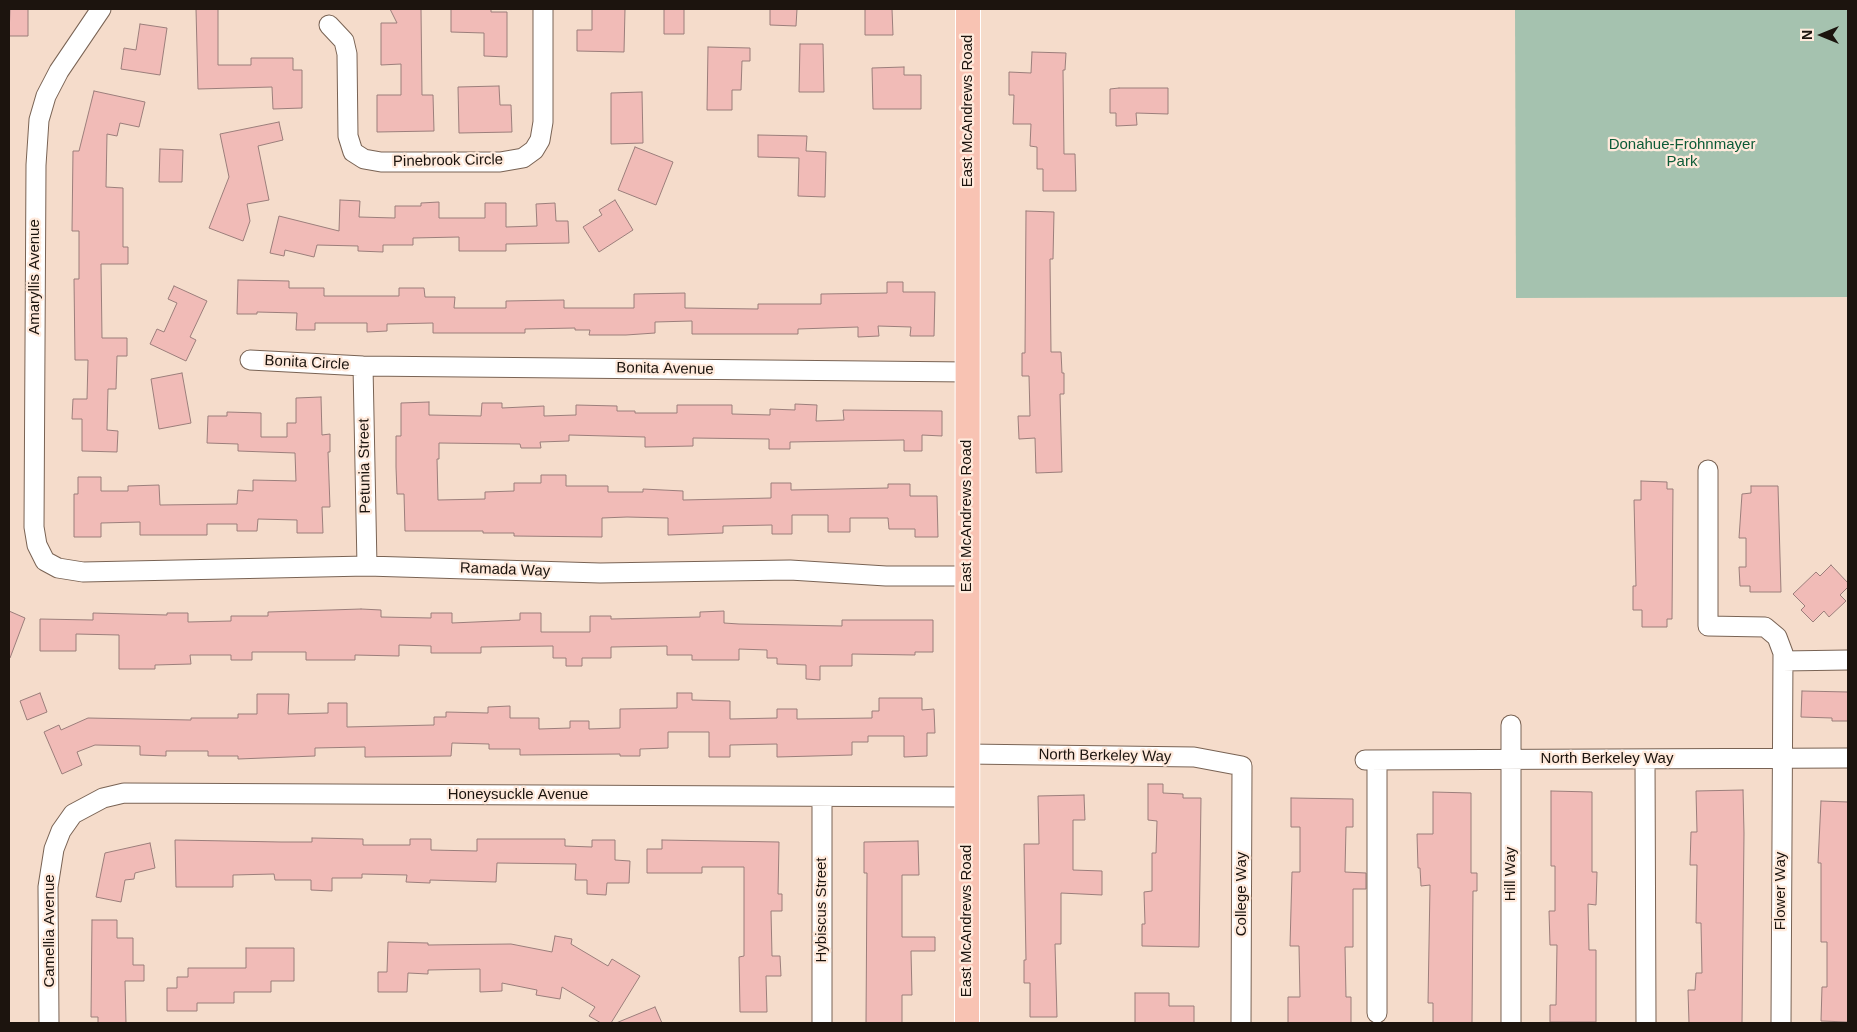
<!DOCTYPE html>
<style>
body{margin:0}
#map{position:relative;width:1857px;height:1032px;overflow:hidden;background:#f5dccb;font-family:Helvetica,sans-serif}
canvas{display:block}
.frame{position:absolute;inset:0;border:10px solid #1c140e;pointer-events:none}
.north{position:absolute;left:1797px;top:10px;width:50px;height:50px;-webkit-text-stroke:4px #ffeadc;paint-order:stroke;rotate:270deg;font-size:14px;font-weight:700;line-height:20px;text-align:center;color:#1c140e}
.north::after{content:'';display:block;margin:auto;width:18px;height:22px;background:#1c140e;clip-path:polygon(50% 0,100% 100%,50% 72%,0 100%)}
</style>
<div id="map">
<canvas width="1857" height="1032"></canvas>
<div class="frame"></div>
<div class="north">N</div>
</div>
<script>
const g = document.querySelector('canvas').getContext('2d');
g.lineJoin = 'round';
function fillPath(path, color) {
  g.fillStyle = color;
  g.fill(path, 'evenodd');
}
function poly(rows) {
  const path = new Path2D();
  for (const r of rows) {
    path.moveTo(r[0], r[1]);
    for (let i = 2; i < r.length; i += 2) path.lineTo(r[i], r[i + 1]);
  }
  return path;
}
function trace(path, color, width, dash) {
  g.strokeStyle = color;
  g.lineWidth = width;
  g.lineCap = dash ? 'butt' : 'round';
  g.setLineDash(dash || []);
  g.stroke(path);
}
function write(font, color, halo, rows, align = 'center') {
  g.font = font + ' Helvetica,sans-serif';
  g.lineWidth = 4.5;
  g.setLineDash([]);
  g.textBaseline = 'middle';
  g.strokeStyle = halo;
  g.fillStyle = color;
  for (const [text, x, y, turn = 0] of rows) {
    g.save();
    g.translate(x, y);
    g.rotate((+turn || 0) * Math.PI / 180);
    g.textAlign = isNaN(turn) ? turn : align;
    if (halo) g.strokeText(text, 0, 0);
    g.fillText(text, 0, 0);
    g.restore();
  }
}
const green = poly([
 [1515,9,1848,9,1848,297,1516,298]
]);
const building = poly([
 [10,9,28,9,28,36,9,36,10,9],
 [196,9,218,9,218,65,251,65,251,58,293,58,293,70,302,70,302,108,273,109,272,87,198,89,196,9],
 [390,9,421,9,422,95,433,95,434,131,377,132,377,95,401,95,401,64,381,65,381,23,397,23,390,9],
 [451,9,491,9,491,12,507,12,507,57,484,56,484,33,451,32,451,9],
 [592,9,625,9,624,52,577,51,577,30,592,30,592,9],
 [664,9,684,9,684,34,664,34,664,9],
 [770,9,797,9,796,26,770,25,770,9],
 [865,9,892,9,893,35,865,35,865,9],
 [140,24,167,28,160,75,121,69,124,48,136,50,140,24],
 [800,44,823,44,824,92,799,92,800,44],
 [708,47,750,48,750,61,742,61,741,90,732,90,732,110,707,110,708,47],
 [1032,52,1066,53,1065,70,1063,70,1064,154,1075,154,1076,191,1043,191,1043,169,1037,169,1037,147,1030,146,1031,124,1013,124,1014,95,1009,95,1009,72,1031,73,1032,52],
 [904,67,904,75,921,75,921,109,873,109,872,68,904,67],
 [499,86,500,105,511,105,512,132,459,133,458,87,499,86],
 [1119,88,1168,88,1168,114,1136,113,1137,125,1116,126,1116,113,1110,113,1110,89,1119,88],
 [94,91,145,102,139,127,120,123,117,136,107,134,106,187,123,188,123,247,128,247,128,264,101,264,102,338,127,338,127,356,117,356,116,389,108,389,107,430,118,431,117,452,82,451,82,419,72,419,73,399,87,399,88,360,75,360,74,279,79,279,79,231,72,231,73,151,79,151,94,91],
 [642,92,643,143,611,144,611,93,642,92],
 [279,122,283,140,258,146,269,200,247,204,250,221,243,241,209,228,229,177,220,134,279,122],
 [758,135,807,136,806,151,826,152,825,197,798,196,799,158,758,157,758,135],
 [635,147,673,162,656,205,618,190,635,147],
 [160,149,183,150,182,182,159,182,160,149],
 [340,200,360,201,359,217,395,218,395,206,421,206,421,203,439,202,439,218,485,218,485,203,506,203,506,227,537,226,536,204,555,203,556,221,568,221,569,243,506,244,506,251,459,251,459,237,413,238,413,245,383,245,383,252,358,251,358,246,317,245,314,257,285,250,284,256,270,253,279,216,339,231,340,200],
 [615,200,633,230,599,252,583,227,602,215,599,210,615,200],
 [1026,211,1054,212,1053,259,1050,259,1051,352,1061,352,1062,373,1064,373,1064,394,1060,394,1062,472,1036,473,1035,438,1019,439,1018,416,1030,416,1029,376,1022,376,1022,353,1025,353,1026,211],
 [238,280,289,281,289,288,324,288,324,296,399,296,399,288,424,288,425,297,455,297,454,308,506,308,506,301,564,300,564,308,634,308,634,294,685,293,685,308,758,309,758,304,821,304,821,294,887,293,887,282,903,282,903,292,935,292,934,336,910,336,911,327,878,326,879,336,858,337,858,327,798,329,798,334,692,334,692,321,655,322,655,333,626,335,589,335,590,330,575,330,575,328,525,329,525,333,433,333,433,323,387,324,387,331,367,332,367,323,315,323,315,330,296,330,297,313,257,312,257,314,237,314,238,280],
 [174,286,207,301,190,337,196,340,186,361,150,344,157,329,164,332,177,303,168,299,174,286],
 [182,373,191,423,159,429,151,379,182,373],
 [321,397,322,435,330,434,330,452,328,452,330,507,322,507,323,533,297,533,297,520,258,519,257,531,237,531,237,524,207,524,207,535,140,535,140,522,101,523,101,537,74,537,74,494,78,494,78,477,101,477,101,491,128,491,128,486,159,485,160,505,237,504,238,490,253,491,253,480,296,481,295,453,238,451,238,444,207,443,208,416,227,416,227,412,261,413,261,437,287,437,287,423,296,423,296,398,321,397],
 [429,402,429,415,481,416,482,403,502,403,502,408,544,406,544,416,576,415,576,405,617,406,617,411,635,411,635,413,677,413,677,405,732,405,732,414,770,415,770,409,795,410,795,404,817,405,816,421,844,420,843,410,942,411,942,436,922,435,922,451,904,451,904,440,790,442,790,449,769,449,769,439,693,438,693,446,645,447,645,437,569,435,569,441,540,442,541,448,521,448,520,444,439,443,439,459,437,459,438,500,485,499,485,492,514,491,514,483,541,483,541,475,566,475,566,486,608,486,608,492,643,492,643,489,683,491,683,500,771,498,771,483,791,483,791,490,888,488,888,484,910,484,910,496,937,496,938,537,915,537,915,529,889,529,888,518,850,518,850,532,828,532,828,515,792,515,792,534,772,534,772,525,723,526,723,533,668,535,668,518,627,517,602,518,602,537,514,536,514,533,483,533,483,531,405,531,404,494,397,494,396,467,396,436,401,436,401,403,429,402],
 [1641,481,1667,482,1667,489,1673,489,1672,619,1667,619,1667,627,1642,627,1642,610,1633,610,1633,586,1636,586,1634,500,1641,500,1641,481],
 [1751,486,1778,486,1781,592,1750,592,1750,586,1740,586,1739,567,1746,567,1746,538,1739,538,1742,494,1751,493,1751,486],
 [1831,565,1848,583,1848,587,1840,595,1846,601,1829,617,1824,611,1813,622,1801,610,1805,606,1793,594,1816,572,1820,576,1831,565],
 [361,609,381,610,381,617,431,618,431,613,452,613,452,623,520,620,520,613,541,613,541,632,590,632,590,616,611,616,611,619,700,617,700,612,724,611,724,623,739,624,842,626,842,620,933,620,933,652,915,652,915,655,852,654,852,666,820,666,820,680,806,679,806,665,777,664,777,658,767,658,767,650,739,649,739,660,692,660,692,655,667,655,667,646,611,647,611,658,582,658,582,666,566,666,566,658,553,658,553,646,481,647,481,653,431,653,431,646,399,645,399,656,355,655,355,660,306,660,306,652,252,652,252,660,231,660,231,655,190,655,191,664,155,665,155,669,119,669,119,635,76,634,76,651,40,651,40,619,93,620,93,613,167,615,167,613,188,613,188,622,231,621,231,616,268,616,268,612,361,609],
 [9,611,25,618,10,658,9,658,9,611],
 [1802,691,1848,692,1848,721,1832,721,1832,718,1801,717,1802,691],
 [40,693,47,712,27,720,20,701,40,693],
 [677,693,692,693,692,700,730,701,730,719,777,718,777,709,797,709,797,719,872,718,872,711,879,711,879,698,922,698,922,710,934,709,935,733,927,733,927,756,904,757,904,736,868,736,868,742,852,742,852,755,777,757,777,744,730,745,730,757,709,757,709,732,668,732,668,748,640,749,640,756,620,756,620,754,520,755,520,749,489,749,489,744,452,743,451,756,365,757,365,747,315,748,315,756,238,759,238,756,208,756,208,751,166,751,166,756,140,755,140,746,95,745,77,752,82,765,62,774,44,732,59,725,61,730,88,718,191,720,191,718,238,718,238,714,257,714,257,694,289,694,288,714,328,713,328,703,347,703,347,727,434,725,434,717,446,717,446,712,488,713,488,707,510,706,510,718,539,718,539,729,570,728,570,721,589,721,589,729,620,728,620,709,677,708,677,693],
 [1148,784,1163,784,1163,793,1183,794,1183,798,1201,798,1199,947,1142,946,1142,924,1145,924,1144,892,1152,891,1152,853,1156,853,1157,821,1148,820,1148,784],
 [1743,790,1744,833,1742,1023,1689,1023,1688,990,1695,990,1696,973,1702,973,1701,923,1696,923,1697,865,1690,865,1691,832,1697,832,1696,791,1743,790],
 [1551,791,1592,792,1592,872,1597,872,1596,905,1588,904,1589,950,1596,950,1596,1022,1550,1022,1550,1005,1556,1005,1557,945,1550,945,1549,911,1555,911,1555,866,1551,866,1551,791],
 [1433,792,1471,793,1471,873,1477,873,1477,891,1473,891,1472,1023,1433,1023,1433,1003,1428,1003,1430,885,1421,886,1420,868,1418,868,1417,834,1433,834,1433,792],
 [1084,795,1085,820,1073,820,1073,870,1102,871,1102,895,1061,893,1061,944,1055,944,1057,1017,1030,1017,1030,983,1024,983,1024,960,1026,960,1024,844,1039,844,1038,796,1084,795],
 [1291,798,1353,799,1353,827,1346,827,1345,872,1366,873,1366,889,1353,889,1353,947,1345,947,1346,997,1351,997,1351,1023,1288,1023,1288,997,1300,997,1299,946,1290,946,1292,872,1300,872,1300,827,1291,827,1291,798],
 [1821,801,1848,802,1848,1022,1821,1021,1822,987,1827,987,1827,942,1821,942,1821,863,1818,863,1821,801],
 [312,838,363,839,363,845,410,845,410,839,431,839,431,850,477,851,477,839,565,839,565,846,592,847,592,840,615,840,615,860,630,861,629,883,607,883,606,895,587,894,587,880,575,880,576,864,497,863,496,882,430,880,430,883,406,882,407,875,362,874,362,878,332,878,332,891,311,890,311,880,275,880,274,874,233,875,233,887,176,887,175,840,281,842,312,842,312,838],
 [662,840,779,842,778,894,782,894,782,911,771,911,772,956,780,956,781,976,766,976,767,1012,740,1012,739,957,744,956,744,867,702,867,702,873,647,873,647,849,662,849,662,840],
 [918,841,919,875,902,875,902,937,935,937,935,951,911,951,912,995,902,995,902,1023,866,1023,867,873,864,873,864,842,918,841],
 [150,843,155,868,135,873,134,879,125,880,121,902,96,897,105,853,150,843],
 [92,920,117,920,117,938,133,938,133,965,144,965,144,981,125,981,126,1023,98,1023,98,1017,91,1017,92,920],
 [555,936,572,939,571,944,608,966,612,959,640,976,611,1023,601,1023,589,1016,595,1007,562,987,560,999,536,995,537,990,502,983,502,991,480,992,480,969,428,970,428,974,408,973,407,992,378,992,378,972,387,972,388,942,428,943,428,945,511,944,552,952,555,936],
 [246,948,294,948,294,981,271,981,271,992,234,992,234,1003,197,1003,197,1011,167,1011,167,988,177,988,177,977,188,977,188,968,246,968,246,948],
 [1135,993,1169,993,1169,1006,1194,1006,1194,1023,1135,1023,1135,993],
 [655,1007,662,1023,616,1023,655,1007]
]);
const minor = poly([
 [101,9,59,71,46,96,39,120,36,165,34,527,37,545,45,561,58,568,83,572,367,566,600,573,790,570,886,576,967,576],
 [329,25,344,41,347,54,348,136,353,152,364,159,381,162,500,162,523,158,534,150,540,140,543,122,543,9],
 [250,360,363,366,968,372],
 [363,366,367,566],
 [1708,470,1708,626,1765,627,1777,637,1783,653,1781,1023],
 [1783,661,1848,660],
 [967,754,1194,757,1242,766,1241,1023],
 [1645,759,1646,1023],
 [1365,760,1848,758],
 [1377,760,1377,1013],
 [49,1023,48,887,54,849,61,831,73,814,103,798,124,793,967,797],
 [822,1023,822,797],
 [1511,1023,1511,725]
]);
const major = poly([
 [967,1023,968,9]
]);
const streetNames = [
 ["East McAndrews Road",968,111,-90],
 ["Pinebrook Circle",448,161,-1],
 ["Amaryllis Avenue",35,277,-90],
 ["Bonita Circle",307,363,3],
 ["Bonita Avenue",665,369,1],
 ["Petunia Street",365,466,-91],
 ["East McAndrews Road",967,516,-90],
 ["Ramada Way",505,570,2],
 ["North Berkeley Way",1105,756,1],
 ["North Berkeley Way",1607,759],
 ["Honeysuckle Avenue",518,795],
 ["Hill Way",1511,874,-90],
 ["Flower Way",1781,891,-90],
 ["College Way",1242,894,-90],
 ["Hybiscus Street",822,910,-90],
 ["East McAndrews Road",967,921,-90],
 ["Camellia Avenue",50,931,-90]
];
const parkNames = [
 ["Donahue-Frohnmayer",1682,145],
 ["Park",1682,162]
];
fillPath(green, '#a5c2af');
fillPath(building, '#f1bbb7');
trace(building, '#9b7e7b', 1);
trace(minor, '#796354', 21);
trace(major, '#fff', 26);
trace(minor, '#fff', 19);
trace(major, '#f8c3b3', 24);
write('15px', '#1c140e', '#ffeadc', streetNames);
write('15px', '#0d5b37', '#ffeadc', parkNames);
</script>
